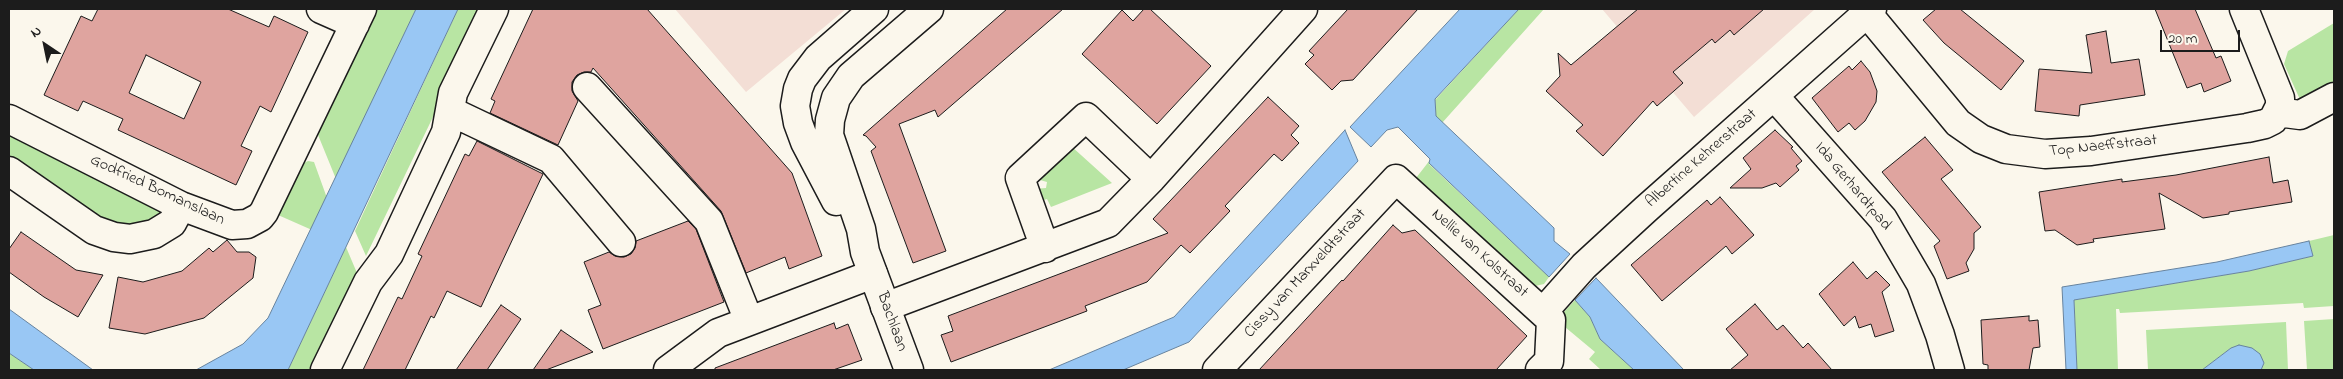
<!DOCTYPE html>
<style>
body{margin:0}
#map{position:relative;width:2343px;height:379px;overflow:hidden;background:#fbf7ec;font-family:"Indie Flower",sans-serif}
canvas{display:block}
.frame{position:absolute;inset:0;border:10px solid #1c1c1c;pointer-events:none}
.north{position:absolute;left:20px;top:20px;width:50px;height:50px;-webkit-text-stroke:4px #fbf7ec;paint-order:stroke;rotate:326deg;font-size:14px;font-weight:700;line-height:20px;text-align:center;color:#1c1c1c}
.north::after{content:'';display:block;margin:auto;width:18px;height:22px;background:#1c1c1c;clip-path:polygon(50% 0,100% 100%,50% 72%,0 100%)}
.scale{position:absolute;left:2160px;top:30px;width:80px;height:22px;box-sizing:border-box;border:2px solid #1c1c1c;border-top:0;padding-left:6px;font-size:15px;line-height:18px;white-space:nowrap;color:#1c1c1c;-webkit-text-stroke:4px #fbf7ec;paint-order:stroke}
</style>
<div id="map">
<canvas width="2343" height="379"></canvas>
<div class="frame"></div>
<div class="north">N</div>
<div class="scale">20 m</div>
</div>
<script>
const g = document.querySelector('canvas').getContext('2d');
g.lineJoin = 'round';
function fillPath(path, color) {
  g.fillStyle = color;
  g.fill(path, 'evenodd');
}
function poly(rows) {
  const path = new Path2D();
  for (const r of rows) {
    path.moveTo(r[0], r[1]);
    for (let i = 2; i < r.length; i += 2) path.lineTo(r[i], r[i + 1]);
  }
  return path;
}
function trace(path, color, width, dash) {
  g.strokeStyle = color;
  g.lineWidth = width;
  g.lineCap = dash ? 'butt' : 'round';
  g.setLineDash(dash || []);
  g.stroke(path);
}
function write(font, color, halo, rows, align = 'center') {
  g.font = font + ' "Indie Flower",sans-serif';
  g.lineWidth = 5;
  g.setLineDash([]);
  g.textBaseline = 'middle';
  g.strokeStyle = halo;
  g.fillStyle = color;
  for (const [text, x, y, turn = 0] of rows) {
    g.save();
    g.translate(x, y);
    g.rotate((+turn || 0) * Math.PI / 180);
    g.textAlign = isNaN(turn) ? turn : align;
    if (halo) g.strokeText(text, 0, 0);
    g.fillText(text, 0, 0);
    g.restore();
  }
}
const built = poly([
 [675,9,846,9,746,92],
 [1602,9,1815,9,1694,117]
]);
const green = poly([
 [373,9,416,9,336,179,316,130],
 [458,9,485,9,366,256,355,231],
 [1519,9,1544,9,1442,123,1436,116,1435,100],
 [2334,23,2334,91,2302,104,2284,64,2288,51],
 [9,130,168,211,164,224,112,231,9,161],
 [1071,146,1112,183,1051,207,1047,199,1038,202,1033,189,1046,188,1047,182,1040,180,1037,177],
 [1430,160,1429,164,1549,277,1544,284,1535,286,1416,178],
 [308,161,314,162,327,198,312,230,278,215,304,163],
 [2334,235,2334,306,2304,308,2303,303,2120,313,2119,309,2116,309,2118,370,2077,370,2074,300,2249,271,2313,256,2309,241],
 [346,247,357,273,356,281,315,370,288,370],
 [1575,300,1590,317,1600,339,1634,370,1601,370,1589,359,1595,352,1565,327,1563,313],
 [2334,319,2334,370,2307,370,2304,321],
 [2286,322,2288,370,2261,370,2264,363,2231,348,2202,370,2148,370,2146,330],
 [9,353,34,370,9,370]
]);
const water = poly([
 [416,9,458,9,288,370,196,370,243,344,268,318,416,9],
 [1460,9,1519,9,1435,99,1436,116,1554,228,1554,241,1570,254,1549,277,1429,163,1430,159,1398,127,1387,130,1371,147,1350,127,1460,9],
 [1345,130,1358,161,1189,342,1123,370,1049,370,1174,317,1345,130],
 [2309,241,2313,256,2249,271,2074,300,2077,370,2066,370,2062,287,2217,262,2309,241],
 [1596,278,1684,370,1634,370,1600,339,1590,317,1575,300,1596,278],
 [9,309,93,370,94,370,34,370,9,353,9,309],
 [2239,345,2252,348,2260,354,2264,363,2261,370,2202,370,2231,348,2239,345]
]);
const building = poly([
 [98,9,228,9,269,27,274,16,308,32,271,112,260,106,241,146,252,151,236,185,118,130,123,119,83,101,78,111,44,95,81,16,92,21,98,9],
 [146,55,201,82,184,119,129,93,146,55],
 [533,9,647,9,792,173,822,256,789,269,785,257,746,273,721,211,593,68,591,72,584,72,577,75,572,82,572,91,578,101,558,145,490,113,495,101,491,99,533,9],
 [1007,9,1063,9,938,117,935,110,899,124,946,251,913,263,871,151,876,147,866,136,863,135,1007,9],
 [1144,9,1150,9,1211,66,1157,124,1082,54,1122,10,1133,21,1144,9],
 [1348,9,1418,9,1353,80,1341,81,1332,90,1305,64,1314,55,1309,51,1348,9],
 [1638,9,1764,9,1734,35,1730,30,1715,43,1712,39,1673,72,1683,83,1657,106,1653,101,1603,156,1576,131,1583,125,1546,91,1560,76,1558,53,1571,65,1638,9],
 [1936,9,1960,9,2024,61,2001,90,1944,43,1923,20,1936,9],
 [2155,9,2195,9,2216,58,2221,56,2231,81,2204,92,2201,83,2187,88,2155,9],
 [2106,31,2111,63,2139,59,2145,95,2080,105,2079,116,2035,111,2039,69,2092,73,2086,35,2106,31],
 [1861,61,1870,72,1877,91,1876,102,1865,121,1855,130,1849,123,1838,132,1812,98,1849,66,1852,70,1861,61],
 [1268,97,1299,126,1291,135,1299,143,1282,161,1274,154,1225,206,1230,211,1190,253,1181,245,1147,282,1085,306,1087,311,951,362,941,335,953,331,948,316,1168,233,1153,219,1268,97],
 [1775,130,1793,147,1791,148,1802,161,1796,166,1799,170,1780,187,1776,183,1762,188,1730,188,1751,169,1743,158,1775,130],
 [1925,137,1953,170,1941,179,1981,227,1974,233,1974,249,1966,263,1969,271,1947,279,1934,246,1940,241,1882,172,1925,137],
 [477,141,543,174,481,307,447,291,434,318,431,316,405,370,363,370,398,297,402,299,422,256,418,254,465,154,469,156,477,141],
 [2269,157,2273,183,2288,180,2292,202,2229,212,2229,214,2203,218,2159,193,2165,229,2093,239,2094,242,2077,245,2055,230,2045,231,2039,192,2122,179,2122,182,2176,175,2269,157],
 [1720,197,1754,235,1732,254,1726,246,1662,301,1631,265,1707,200,1711,205,1720,197],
 [688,221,696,229,724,302,603,349,588,310,601,305,584,262,609,252,615,256,624,257,631,254,635,248,636,241,688,221],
 [1393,225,1402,233,1415,230,1527,336,1496,370,1259,370,1342,280,1343,281,1393,225],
 [21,232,76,270,103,275,78,317,44,297,9,272,9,249,21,232],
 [227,240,237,252,249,252,256,257,253,278,204,318,145,334,109,328,118,277,143,282,182,271,209,248,213,252,227,240],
 [1853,262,1867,279,1876,271,1890,285,1882,292,1894,331,1875,337,1871,324,1859,328,1855,316,1844,326,1819,294,1853,262],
 [1755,304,1777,330,1783,325,1803,348,1808,343,1832,370,1730,370,1748,355,1726,329,1755,304],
 [501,305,521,319,487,370,456,370,501,305],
 [2029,316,2029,321,2038,320,2040,347,2033,348,2029,370,1988,370,1988,365,1983,364,1981,320,2029,316],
 [834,323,836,329,848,324,862,360,833,370,715,370,715,368,834,323],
 [561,330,593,352,546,370,533,370,561,330]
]);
const street = poly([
 [321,9,355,24],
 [1872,9,1867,13,1958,123,1981,139,2006,149,2045,154,2091,151,2247,128,2265,124,2273,120,2280,106,2280,98,2244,9],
 [587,87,709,221,749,321],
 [1774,96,1883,219,1921,284,1940,335,1950,370],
 [450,111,551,159,621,242],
 [2277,112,2300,115,2334,97],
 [9,119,181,206,232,225,247,224,260,217,264,212,362,9],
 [9,171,94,230,114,237,130,239,154,234,172,223,181,206],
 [1045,248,1020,178,1086,117,1151,179],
 [885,307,1108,223,1151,179,1303,9],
 [1543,312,1584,266,1646,209,1867,13],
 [325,370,368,282,389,254,446,132,453,93,494,9],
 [668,370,718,333,873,274],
 [1217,370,1396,179,1551,320,1549,361,1540,370]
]);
const secondary = poly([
 [836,201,805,142,798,123,795,106,798,89,802,79,818,58,874,9],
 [909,370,865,252,861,229,829,135,830,120,836,98,851,76,929,9]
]);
const streetNames = [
 ["Top Naeffstraat",2103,147,-6],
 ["Albertine Kehrerstraat",1702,159,-41],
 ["Ida Gerhardtpad",1852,187,50],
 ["Godfried Bomanslaan",157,191,25],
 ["Nellie van Kolstraat",1479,254,42],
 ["Cissy van Marxveldtstraat",1306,274,-47],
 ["Bachlaan",891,322,70]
];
fillPath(built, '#f3ded5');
fillPath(green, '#b8e5a3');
fillPath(water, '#99c7f4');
trace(water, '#67839e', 1);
fillPath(building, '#dfa49f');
trace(building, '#1c1c1c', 1);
trace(street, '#1c1c1c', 31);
trace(secondary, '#1c1c1c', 31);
trace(street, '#fbf7ec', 28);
trace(secondary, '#fbf7ec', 28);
write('16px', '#1c1c1c', '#fbf7ec', streetNames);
</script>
